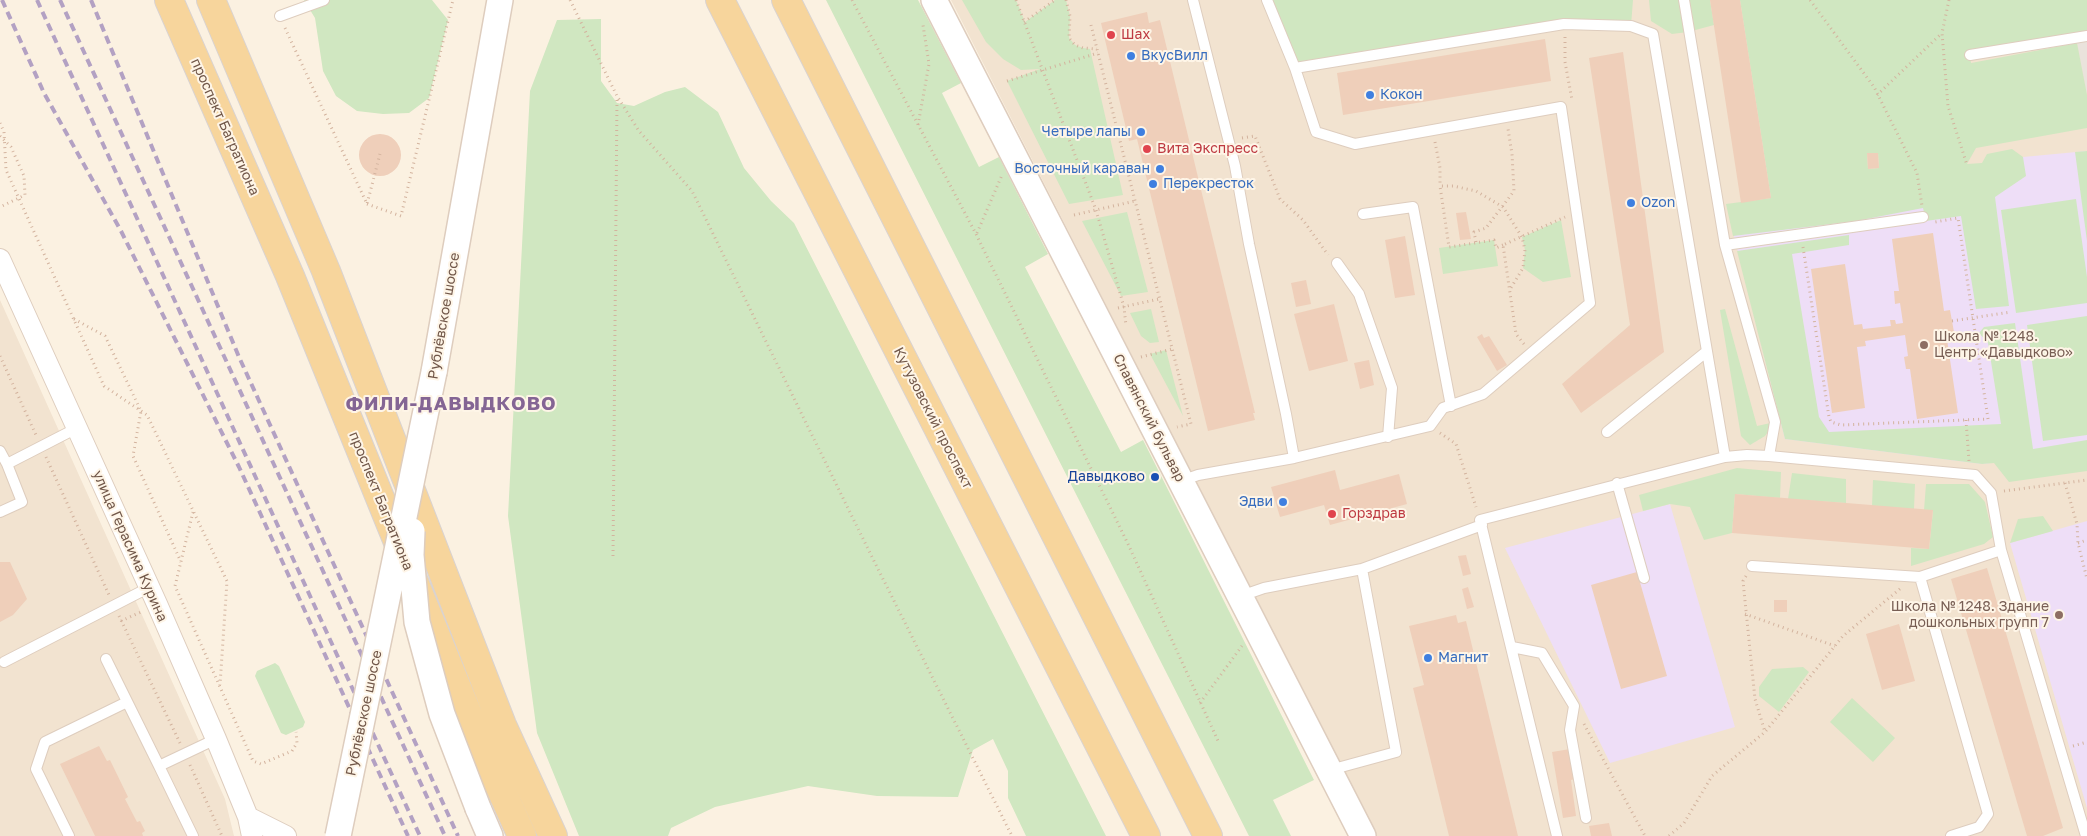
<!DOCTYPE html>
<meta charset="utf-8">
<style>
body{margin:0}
canvas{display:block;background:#fbf1e1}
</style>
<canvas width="2087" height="836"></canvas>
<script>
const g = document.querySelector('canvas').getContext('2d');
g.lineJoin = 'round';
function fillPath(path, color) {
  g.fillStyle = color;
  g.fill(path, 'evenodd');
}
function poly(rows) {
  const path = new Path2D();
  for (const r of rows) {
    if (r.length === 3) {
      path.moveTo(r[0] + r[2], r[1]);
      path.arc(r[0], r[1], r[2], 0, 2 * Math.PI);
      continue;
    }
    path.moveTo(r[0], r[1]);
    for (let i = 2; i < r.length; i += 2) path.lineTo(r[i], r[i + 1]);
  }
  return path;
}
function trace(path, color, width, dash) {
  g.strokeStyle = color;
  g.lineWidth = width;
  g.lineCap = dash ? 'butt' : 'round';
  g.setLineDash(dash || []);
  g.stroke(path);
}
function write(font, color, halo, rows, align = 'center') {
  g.font = font + ' "Golos Text",sans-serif';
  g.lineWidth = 4;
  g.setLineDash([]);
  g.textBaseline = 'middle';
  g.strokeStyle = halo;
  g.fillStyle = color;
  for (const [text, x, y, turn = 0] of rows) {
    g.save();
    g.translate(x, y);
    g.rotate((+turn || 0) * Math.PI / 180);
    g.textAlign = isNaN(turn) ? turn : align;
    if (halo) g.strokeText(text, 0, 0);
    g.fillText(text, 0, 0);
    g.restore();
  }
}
const residential = poly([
 [951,0,2087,0,2087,836,1376,836],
 [0,300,225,799,234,836,0,836]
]);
const industrial = poly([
 [2087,41,2087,95,2077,43]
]);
const education = poly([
 [2087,151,2087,452,1982,464,1785,439,1731,224,1892,178,2023,157],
 [1670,504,1735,727,1610,763,1505,548],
 [2087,521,2087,808,2010,543]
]);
const green = poly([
 [304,0,432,0,448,20,429,98,409,113,383,114,357,111,336,96,323,71,315,18],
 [826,0,918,0,961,83,942,93,979,167,999,157,1048,254,1025,267,1121,452,1143,440,1314,780,1273,800,1291,836,1249,836],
 [962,0,1016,0,1025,22,1055,0,1066,0,1070,16,1069,38,1075,45,1083,48,1090,49,1123,195,1069,204,1007,81,1040,69,1021,70,1003,59,986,42],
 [1272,0,1633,0,1631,26,1564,24,1295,68],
 [1649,0,1710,0,1714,25,1688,32,1672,34,1651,21],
 [1740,0,2087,0,2087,34,1970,56,1971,63,2077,43,2087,95,2087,128,1976,148,1967,164,1982,163,1987,154,2012,149,2023,157,2026,176,1995,197,2009,306,1976,309,1961,216,1926,221,1923,208,1856,221,1733,236,1726,204,1771,198],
 [1878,153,1879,168,1868,169,1867,154],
 [601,19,601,81,617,103,634,106,665,92,685,87,718,112,744,168,771,201,794,223,1106,836,1026,836,1008,798,1008,771,993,739,973,750,958,797,877,796,808,786,715,807,671,828,668,836,579,836,537,733,508,516,530,91,557,20],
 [2087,151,2087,241,2075,152],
 [2076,199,2087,277,2087,303,2016,313,2001,210],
 [1127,212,1148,292,1121,296,1082,221],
 [1561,220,1571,277,1543,282,1523,268,1525,250,1522,237],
 [1849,235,1849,245,1792,254,1819,417,1829,432,2001,424,1988,343,1979,333,1984,327,2015,323,2033,449,2087,440,2087,471,2009,482,1994,463,1982,464,1785,439,1737,251],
 [1494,240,1498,266,1443,274,1439,248],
 [1151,309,1159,342,1150,343,1141,336,1130,313],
 [1725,309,1757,426,1775,422,1765,436,1750,445,1741,436,1720,310],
 [2087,316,2087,435,2043,441,2027,325],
 [1166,350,1183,416,1150,354],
 [1737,468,1781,472,1780,498,1735,494,1732,533,1704,540,1690,507,1670,504,1643,511,1639,495],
 [1792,473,1846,479,1846,503,1788,499],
 [1873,480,1915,484,1914,509,1872,506],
 [1926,484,1969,484,1985,502,1993,537,1984,544,1911,566,1911,548,1929,549,1933,511,1924,510],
 [2043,516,2053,531,2010,543,2018,519],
 [275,663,279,666,305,722,303,727,286,735,281,733,255,676,257,671],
 [1803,667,1809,672,1779,712,1759,696,1759,687,1772,669],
 [1852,698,1895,738,1873,762,1830,722]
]);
const building = poly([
 [1710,0,1740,0,1771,198,1741,203],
 [1147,12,1149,23,1160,20,1255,413,1253,413,1255,420,1208,431,1137,139,1129,141,1101,23],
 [1545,39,1551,81,1343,115,1337,73],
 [1623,52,1664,352,1581,413,1562,384,1630,325,1589,58],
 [380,155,21],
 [1867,153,1878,153,1879,168,1868,169],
 [1466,212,1471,239,1460,240,1456,213],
 [1933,233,1944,311,1950,310,1954,332,1946,333,1958,413,1917,419,1910,369,1906,369,1904,357,1908,356,1905,335,1865,341,1866,346,1857,347,1865,408,1832,413,1811,269,1845,264,1854,325,1862,324,1863,329,1891,326,1890,320,1895,320,1896,324,1903,323,1900,303,1895,304,1894,291,1899,291,1892,239],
 [1405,236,1415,295,1395,298,1385,240],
 [1306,280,1311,304,1296,307,1291,283],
 [1334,304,1348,361,1309,371,1294,314],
 [1482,334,1484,338,1489,336,1507,365,1497,371,1477,337],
 [1369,360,1374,385,1360,389,1354,363],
 [1335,470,1340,490,1399,474,1407,504,1330,525,1324,505,1280,517,1271,487],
 [1735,494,1933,510,1929,549,1732,533],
 [1466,555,1471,574,1463,576,1458,556],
 [0,562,10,562,27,599,13,615,0,622],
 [1987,568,2063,828,2043,836,2027,836,1951,579],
 [1637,572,1667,676,1621,689,1591,585],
 [1468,587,1474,607,1467,609,1462,589],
 [1774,600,1787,600,1787,612,1774,612],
 [1456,615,1458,623,1466,621,1518,836,1449,836,1413,688,1424,685,1409,626],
 [1899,624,1915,681,1882,690,1866,634],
 [99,746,107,761,110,760,128,797,125,799,137,822,140,821,145,831,142,833,143,836,95,836,60,764],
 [1570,749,1575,779,1571,780,1576,816,1563,818,1552,752],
 [1609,823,1612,836,1591,836,1589,826]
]);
const path = poly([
 [570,0,617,96,639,131,692,191,871,555,1012,836],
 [852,0,976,234,1128,544,1219,743],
 [1016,0,1096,210,1124,307,1126,326],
 [1066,0,1070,16,1069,38,1075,45,1083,48,1097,49],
 [1810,0,1874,87,1917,173,1922,206],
 [1949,0,1942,33,1948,106,1967,165],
 [1024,22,1055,0],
 [1091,25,1191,424,1177,427],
 [285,28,367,204,380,154],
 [1565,37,1565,62,1572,100],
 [1007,81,1098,53],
 [1877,95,1942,33],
 [0,123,4,132,6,170,104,386,147,415,227,581,220,685],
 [918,125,929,64,923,25],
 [0,136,11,147,24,176,25,195,0,207],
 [1242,138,1255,136,1280,199,1303,220,1328,255],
 [1435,142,1440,168,1440,186],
 [367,204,401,216,453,0],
 [1074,215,1135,201],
 [977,233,1002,175],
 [1476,242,1474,232,1486,228,1514,191,1512,154,1508,129],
 [1503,245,1496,248,1494,240,1449,247,1440,186,1453,186,1476,191,1503,207,1522,237,1525,250,1523,268,1509,291],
 [1803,247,1829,417,1831,422,1841,425,1988,419,1958,218,1935,222],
 [1118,308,1159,299],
 [74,319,105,336,141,411,133,456,181,562],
 [1952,321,2011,312],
 [1524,344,1516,334,1503,245,1565,217],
 [0,356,36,435],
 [1141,357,1172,349],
 [1966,420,1969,461],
 [1440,433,1456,444,1476,507],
 [46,457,109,595],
 [2065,483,2077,524,2078,543,2087,579],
 [2004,491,2087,480],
 [193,512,175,586,253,761,261,764,292,751,297,743,296,732],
 [2078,543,2087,540],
 [613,556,617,97],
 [1746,576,1743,581,1755,699,1765,732],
 [1745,614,1835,646],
 [119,616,180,743],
 [121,621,141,612],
 [1200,703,1242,646],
 [1584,724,1645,836],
 [2073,746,2087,742],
 [190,765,222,836],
 [1669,836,1684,823,1712,776,1765,732,1843,636,1901,588]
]);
const service = poly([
 [1193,0,1235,166,1249,244,1286,414,1294,458],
 [1684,0,1725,245,1775,422,1769,456],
 [280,16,324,0],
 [1970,55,2087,36],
 [1295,68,1564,24,1631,26,1653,34,1725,457],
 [1363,214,1413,207,1451,406],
 [1725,245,1923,217],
 [1337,263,1359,294,1392,388,1388,437],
 [1607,432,1706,352],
 [0,451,7,464,77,428],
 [1181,481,1198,475,1294,458,1430,426,1443,408,1483,394,1590,303,1561,107,1355,144,1316,132,1295,68,1267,0],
 [1617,483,1644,578],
 [0,512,22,502,7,464],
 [1752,566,1920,577],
 [1241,596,1264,588,1362,569,1482,525],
 [1512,647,1542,653,1574,706,1570,730,1586,818],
 [106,659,159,766],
 [4,662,150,587],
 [1330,770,1396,752,1362,569],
 [69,836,36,769,45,742,127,702],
 [193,836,159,766,216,739],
 [1557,836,1480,520,1725,457,1747,455,1769,456,1975,475,1991,493,2001,550],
 [1951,836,1979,827,1988,814,1920,577,2001,550,2086,836]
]);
const minor = poly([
 [0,259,157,604,216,739,248,817,252,836],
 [248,817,286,836]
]);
const tertiary = poly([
 [934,0,1363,836],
 [434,372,500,0],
 [478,808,490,836]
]);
const primary = poly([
 [169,0,290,276,477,737,522,836],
 [211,0,326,271,502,725,553,836],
 [720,0,1146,836],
 [786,0,1208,836]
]);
const rail = poly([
 [2,0,44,93,121,231,239,467,408,836],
 [37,0,420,836],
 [60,0,445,836],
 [91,0,239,357,458,836]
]);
const tertiaryBridge = poly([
 [412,531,411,555,417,622,442,714,478,808],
 [338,836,434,372]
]);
const markers = [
 [1111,35,5,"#e0444e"],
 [1131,56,5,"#3f7fe0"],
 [1370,95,5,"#3f7fe0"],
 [1141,132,5,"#3f7fe0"],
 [1147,149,5,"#e0444e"],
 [1160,169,5,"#3f7fe0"],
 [1153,184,5,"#3f7fe0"],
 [1631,203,5,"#3f7fe0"],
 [1924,345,5,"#8d6e63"],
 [1155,477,5,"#1a4fb4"],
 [1283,502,5,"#3f7fe0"],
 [1332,514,5,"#e0444e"],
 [2059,615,5,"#8d6e63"],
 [1428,658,5,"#3f7fe0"]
];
const healthNames = [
 ["Шах",1121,35],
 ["Вита Экспресс",1157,149],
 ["Горздрав",1342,514]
];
const shopNames = [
 ["ВкусВилл",1141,56],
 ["Кокон",1380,95],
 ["Четыре лапы",1131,132,"right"],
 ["Восточный караван",1150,169,"right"],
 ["Перекресток",1163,184],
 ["Ozon",1641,203],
 ["Эдви",1273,502,"right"],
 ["Магнит",1438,658]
];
const streetNames = [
 ["проспект Багратиона",225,127,66],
 ["Рублёвское шоссе",444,316,-80],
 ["Кутузовский проспект",933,418,63],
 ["Славянский бульвар",1149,418,63],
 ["проспект Багратиона",381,501,68],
 ["улица Герасима Курина",130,546,66],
 ["Рублёвское шоссе",364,713,-78]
];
const educationNames = [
 ["Школа № 1248.",1934,337],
 ["Центр «Давыдково»",1934,353],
 ["Школа № 1248. Здание",2049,607,"right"],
 ["дошкольных групп 7",2049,623,"right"]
];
const transitNames = [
 ["Давыдково",1145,477]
];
const districtNames = [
 ["ФИЛИ-ДАВЫДКОВО",451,404]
];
fillPath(residential, '#f2e3d0');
fillPath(industrial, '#eae3dc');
fillPath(education, '#eedef7');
fillPath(green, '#d0e7c1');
fillPath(building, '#efcfba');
trace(service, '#decdbe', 12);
trace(minor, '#decdbe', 22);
trace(tertiary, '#decdbe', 28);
trace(primary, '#dad3d0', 30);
trace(path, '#d3b39e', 3, [1, 4]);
trace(service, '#fff', 10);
trace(minor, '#fff', 20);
trace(tertiary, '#fff', 25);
trace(primary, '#f7d59c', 28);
trace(rail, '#b3a1c3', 4, [8, 5]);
trace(tertiaryBridge, '#decdbe', 28, []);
trace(tertiaryBridge, '#fff', 25);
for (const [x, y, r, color] of markers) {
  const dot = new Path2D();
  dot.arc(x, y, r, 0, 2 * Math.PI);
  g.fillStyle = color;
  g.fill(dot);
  trace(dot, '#fef5e7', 2);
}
write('14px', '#be3a42', '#fef5e7', healthNames, 'left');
write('14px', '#366cbe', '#fef5e7', shopNames, 'left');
write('14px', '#715749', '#fef5e7', streetNames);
write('14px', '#785e54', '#fef5e7', educationNames, 'left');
write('14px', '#164399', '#fef5e7', transitNames, 'right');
g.letterSpacing = '1px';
write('bold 19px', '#846594', '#fef5e7', districtNames);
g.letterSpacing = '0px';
</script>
